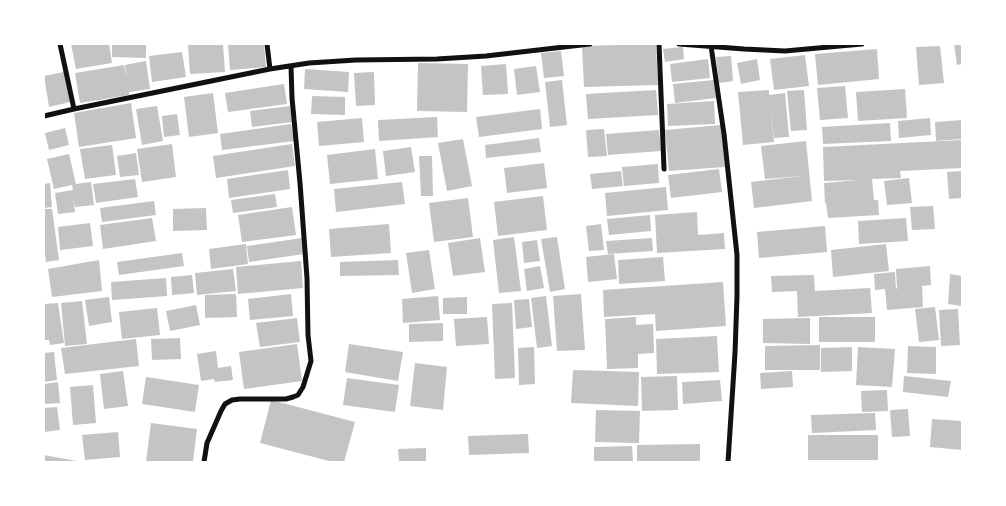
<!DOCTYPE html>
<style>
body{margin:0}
#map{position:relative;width:1006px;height:506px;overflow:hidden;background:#fff;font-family:"Source Serif 4",serif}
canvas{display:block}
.frame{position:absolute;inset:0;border:45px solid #fff;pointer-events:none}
</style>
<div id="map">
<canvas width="1006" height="506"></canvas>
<div class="frame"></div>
</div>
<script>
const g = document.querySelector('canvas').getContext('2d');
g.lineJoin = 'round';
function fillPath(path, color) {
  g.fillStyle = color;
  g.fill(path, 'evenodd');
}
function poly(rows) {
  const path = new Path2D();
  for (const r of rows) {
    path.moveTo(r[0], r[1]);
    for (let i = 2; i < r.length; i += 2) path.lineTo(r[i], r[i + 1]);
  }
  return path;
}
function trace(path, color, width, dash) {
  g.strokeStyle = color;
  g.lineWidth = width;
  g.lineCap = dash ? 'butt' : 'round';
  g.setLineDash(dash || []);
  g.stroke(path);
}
const building = poly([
 [71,44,109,44,112,63,76,69],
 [112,44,146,44,146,58,112,57],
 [188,44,223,44,225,72,190,74],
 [228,44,264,44,266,67,230,70],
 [656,44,658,85,584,87,582,46],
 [954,44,962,44,962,64,957,65],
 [940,46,944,83,919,85,916,47],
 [683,47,684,59,665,62,663,49],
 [877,49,879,79,818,85,815,54],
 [561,51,564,76,544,78,541,53],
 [182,52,186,77,152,82,149,56],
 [805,55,809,86,774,90,770,59],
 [731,56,733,81,719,83,716,57],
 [708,59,710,78,672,82,670,64],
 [757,59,760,80,741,84,737,63],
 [146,61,150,89,129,92,129,95,80,103,75,73,124,65,127,77,125,65],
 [418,63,468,64,467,112,417,111],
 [506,64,508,94,483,95,481,66],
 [536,66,540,92,517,95,514,69],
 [305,69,349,72,348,92,304,89],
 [64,72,70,102,49,107,44,76],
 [374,72,375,105,356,106,354,73],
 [562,80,567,125,550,127,545,82],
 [714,80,716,98,675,103,673,84],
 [284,84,287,104,228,112,225,93],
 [845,86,848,118,820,120,817,88],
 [905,89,907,118,858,121,856,92],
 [656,90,658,115,588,119,586,94],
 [769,90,769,95,785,93,789,137,774,138,770,106,774,142,743,145,738,92],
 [804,90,807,130,791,131,787,91],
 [213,93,218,133,189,137,184,97],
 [312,96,345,97,345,115,311,114],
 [714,101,715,124,668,126,667,104],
 [131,103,136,138,79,147,74,113],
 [157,106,163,141,142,145,136,109],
 [290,106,292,122,252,127,250,111],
 [540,109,542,129,479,137,476,117],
 [177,114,180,135,164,137,162,116],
 [437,117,438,137,379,141,378,120],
 [362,118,364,142,319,146,317,122],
 [930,118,931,135,899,138,898,121],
 [962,120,962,139,936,141,935,122],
 [890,123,891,141,823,144,822,127],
 [291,124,294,141,222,150,220,134],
 [721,125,725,167,669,171,665,130],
 [65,128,69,145,49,150,45,133],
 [604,129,607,156,588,157,586,130],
 [659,130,661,151,608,155,606,134],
 [539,138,541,152,486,158,485,145],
 [463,139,472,186,447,191,438,143],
 [962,140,962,168,900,171,901,178,872,179,874,200,878,200,879,215,828,218,826,203,825,203,824,183,860,180,824,181,823,147],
 [806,141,812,201,754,208,751,182,802,176,765,179,761,146],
 [172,144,176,177,142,182,137,149],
 [292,144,295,166,216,178,213,156],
 [112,145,116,175,85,179,80,149],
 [411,147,415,172,386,176,383,151],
 [375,149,378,179,330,184,327,155],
 [136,153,139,175,120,177,117,156],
 [69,154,76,184,91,182,94,205,75,207,73,196,75,212,58,214,55,193,73,190,72,185,54,189,47,159],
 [419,156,432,156,433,196,421,196],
 [544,163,547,188,507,193,504,168],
 [658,164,659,183,624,186,622,167],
 [719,169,722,192,671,198,668,175],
 [288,170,290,189,229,198,227,179],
 [621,171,623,186,592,189,590,174],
 [962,171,962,198,949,199,947,172],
 [909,178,912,203,887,205,884,181],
 [135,179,138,197,96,203,93,184],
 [402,182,405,204,336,212,334,189],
 [50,183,52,207,44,208,44,184],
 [666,187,668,210,607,216,605,193],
 [275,194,277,207,233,213,231,200],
 [543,196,547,230,498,236,494,202],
 [468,198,473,237,434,242,429,203],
 [154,201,156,215,102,222,100,208],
 [933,206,935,229,912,230,910,207],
 [292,207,296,235,242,242,238,215],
 [206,208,207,230,173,231,173,209],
 [44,209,52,209,59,260,46,262,44,247],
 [697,212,698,235,724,233,725,249,657,253,655,215],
 [650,215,651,231,609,235,607,219],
 [152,218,156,241,103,249,100,225],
 [906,218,908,241,859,244,858,221],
 [90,223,93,246,60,250,58,227],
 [389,224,391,253,331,257,329,229],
 [601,224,604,250,589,251,586,226],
 [825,226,827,252,759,258,757,232],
 [514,237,521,291,499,293,493,240],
 [557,237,565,289,550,292,541,239],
 [302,238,304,254,249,262,247,246],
 [480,238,485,272,453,276,448,243],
 [652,238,653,251,608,254,606,241],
 [537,240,540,261,524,263,522,242],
 [246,244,248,264,211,269,209,249],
 [886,244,889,271,833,277,831,250],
 [429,250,435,289,412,293,406,253],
 [182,253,184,266,119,275,117,262],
 [614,254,617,279,588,282,586,257],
 [663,257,665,281,619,284,618,260],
 [99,260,102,291,52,297,48,269],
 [398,260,399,275,340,276,340,262],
 [301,261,303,288,238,294,236,267],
 [540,266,544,288,527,291,524,269],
 [930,266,931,285,922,286,923,307,887,310,885,289,875,290,874,274,895,272,896,289,897,288,896,269],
 [233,269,236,291,197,295,195,273],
 [950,274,962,276,962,306,948,304],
 [192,275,194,293,172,295,171,277],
 [814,275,815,291,870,288,872,313,798,317,797,291,772,292,771,276],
 [166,278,167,296,112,300,111,282],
 [723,282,726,326,656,331,655,314,604,317,603,290],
 [236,294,237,317,205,318,205,295],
 [291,294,293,316,250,320,248,299],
 [581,294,585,350,557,351,553,296],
 [438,296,440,320,403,323,402,299],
 [546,296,552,346,537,348,531,298],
 [109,297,112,322,89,326,85,300],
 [467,297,467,314,443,314,443,298],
 [529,299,532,327,516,329,514,300],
 [82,301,87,344,65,346,61,303],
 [58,303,64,343,50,345,49,340,44,340,44,304],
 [512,303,515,378,495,379,492,304],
 [196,305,200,325,170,331,166,311],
 [935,307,939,340,919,342,915,309],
 [157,308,160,335,122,339,119,312],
 [958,309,960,345,941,346,939,310],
 [487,317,489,344,456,346,454,319],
 [636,317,636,325,653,324,654,353,638,354,638,368,607,369,605,319],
 [819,317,875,317,875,342,819,342],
 [297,318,300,342,260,347,256,323],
 [810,318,810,344,763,343,763,319],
 [443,323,443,341,409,342,409,324],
 [717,336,719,372,657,374,656,339],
 [180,338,181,359,152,360,151,339],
 [136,339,139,366,65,374,61,348],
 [297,344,302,381,244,389,239,352],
 [349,344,403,352,398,381,345,372],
 [820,345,820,370,765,370,765,346],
 [908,346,936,347,936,374,907,373],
 [534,347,535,384,519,385,518,348],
 [852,347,852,371,821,372,821,348],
 [858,347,895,349,892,387,856,385],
 [216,351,218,368,231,366,233,380,215,382,214,379,201,381,197,354],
 [54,352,57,380,44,382,44,353],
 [415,363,447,367,443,410,410,406],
 [573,370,639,372,638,406,571,403],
 [123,371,128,406,104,409,100,374],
 [792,371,793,387,761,389,760,373],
 [677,376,678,410,642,411,641,377],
 [904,376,951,381,948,397,903,392],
 [146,377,199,385,195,412,142,404],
 [347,378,399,385,395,412,343,405],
 [720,380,722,401,683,404,682,382],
 [58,382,60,403,44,404,44,384],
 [93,385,96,423,73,425,70,387],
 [887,390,888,411,862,412,861,391],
 [271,400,355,422,344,462,333,462,260,443],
 [57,407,60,430,44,432,44,408],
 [908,409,910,436,892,437,890,410],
 [596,410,640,411,639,443,595,442],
 [875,413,876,430,812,433,811,415],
 [932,419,962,421,962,450,930,447],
 [151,423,197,429,193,462,146,462],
 [118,432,120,457,85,460,82,435],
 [528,434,529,453,469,455,468,436],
 [808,435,878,435,878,460,808,460],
 [700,444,700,462,637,462,637,445],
 [632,446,633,462,594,462,594,447],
 [426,448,426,462,399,462,398,449],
 [44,455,77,461,77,462,44,462]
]);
const minor = poly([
 [60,44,74,109],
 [267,44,270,69],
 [659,44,664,169],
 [679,44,744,49,785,51,862,44],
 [711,46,724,134,737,255,737,296,735,353,728,462],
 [44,116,74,109,270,69,309,63,356,60,437,59,486,56,590,44],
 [204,462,207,443,221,411,225,404,232,400,240,399,286,399,293,397,298,395,303,387,311,361,308,335,307,278,300,183,292,98,291,66]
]);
fillPath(building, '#c4c4c4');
trace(minor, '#111', 5);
</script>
